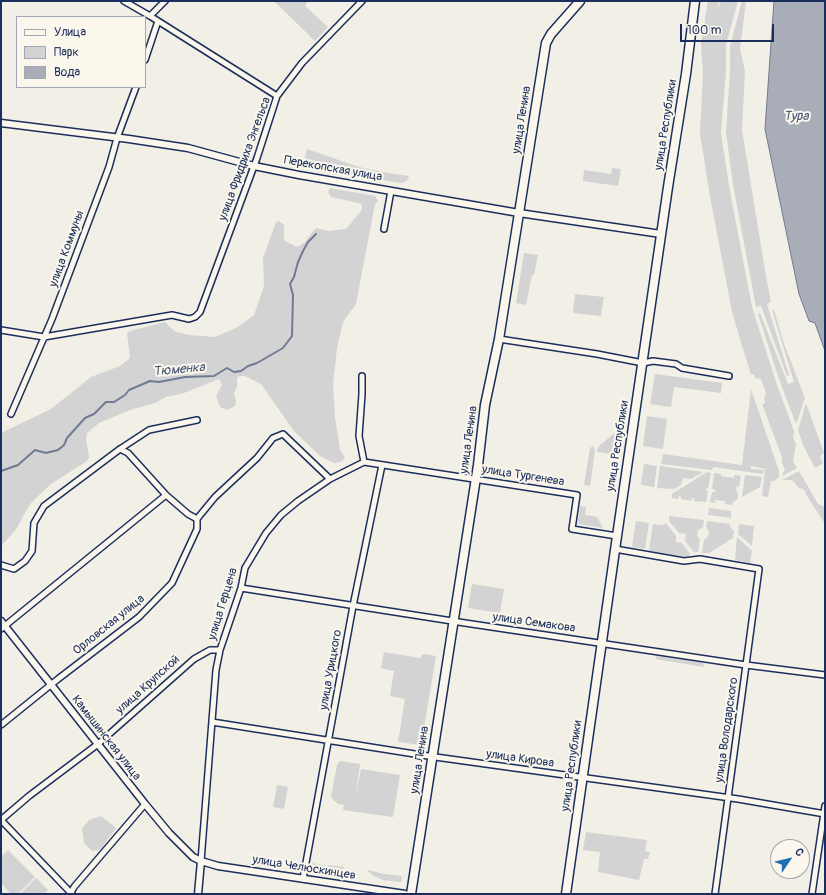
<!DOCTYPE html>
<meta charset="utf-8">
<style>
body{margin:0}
#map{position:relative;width:826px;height:895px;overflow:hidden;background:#f2efe6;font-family:Pangolin,sans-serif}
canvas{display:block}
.frame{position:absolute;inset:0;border:2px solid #1b2f5e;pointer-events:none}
.legend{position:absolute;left:16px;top:16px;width:130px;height:72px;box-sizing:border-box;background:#fbf7ec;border:1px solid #a1a7b3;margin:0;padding:5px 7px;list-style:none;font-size:12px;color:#1b2f5e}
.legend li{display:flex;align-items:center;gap:8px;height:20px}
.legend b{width:20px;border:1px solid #a1a7b3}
.north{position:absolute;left:770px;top:839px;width:40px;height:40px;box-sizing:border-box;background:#fbf7ec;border:1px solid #a1a7b3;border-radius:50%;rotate:55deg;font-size:11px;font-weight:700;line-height:16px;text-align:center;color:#1b2f5e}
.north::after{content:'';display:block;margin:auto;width:14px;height:18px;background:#1f6fb2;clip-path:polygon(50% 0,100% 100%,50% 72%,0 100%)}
.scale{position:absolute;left:680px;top:24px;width:94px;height:18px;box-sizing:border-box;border:2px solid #1b2f5e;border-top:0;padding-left:5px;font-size:12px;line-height:14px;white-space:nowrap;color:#1b2f5e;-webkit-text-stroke:3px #fbf7ec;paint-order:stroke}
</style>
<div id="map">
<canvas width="826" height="895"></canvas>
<div class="frame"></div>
<ul class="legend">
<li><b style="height:5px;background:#fbf7ec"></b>Улица</li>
<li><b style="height:11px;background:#d2d3d2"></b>Парк</li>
<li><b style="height:11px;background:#a9adb7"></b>Вода</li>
</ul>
<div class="north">С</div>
<div class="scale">100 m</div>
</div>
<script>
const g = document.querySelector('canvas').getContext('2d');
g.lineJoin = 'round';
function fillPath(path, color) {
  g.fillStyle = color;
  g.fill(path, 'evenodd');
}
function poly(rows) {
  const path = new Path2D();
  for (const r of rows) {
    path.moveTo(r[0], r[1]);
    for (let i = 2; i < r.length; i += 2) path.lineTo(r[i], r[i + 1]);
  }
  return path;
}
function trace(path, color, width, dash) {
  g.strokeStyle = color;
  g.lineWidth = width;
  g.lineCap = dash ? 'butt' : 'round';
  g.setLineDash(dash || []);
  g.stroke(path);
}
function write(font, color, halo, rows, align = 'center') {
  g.font = font + ' Pangolin,sans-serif';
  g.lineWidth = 4;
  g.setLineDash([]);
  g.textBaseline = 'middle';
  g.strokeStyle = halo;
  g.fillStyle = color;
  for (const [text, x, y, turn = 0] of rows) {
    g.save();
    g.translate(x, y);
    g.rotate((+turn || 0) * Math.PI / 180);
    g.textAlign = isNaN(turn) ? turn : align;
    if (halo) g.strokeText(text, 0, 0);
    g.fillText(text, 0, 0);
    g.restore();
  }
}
const green = poly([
 [274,1,308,1,305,6,328,27,315,41],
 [708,1,718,1,719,5,716,7,721,9,717,7,720,5,719,2,722,3,722,1,738,1,726,45,726,71,721,133,729,186,752,307,776,382,794,431,793,437,796,444,793,462,797,468,782,476,785,469,782,463,782,457,762,404,765,403,764,399,766,393,761,379,755,378,754,374,751,375,732,312,709,191,700,133,703,74,701,44],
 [742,1,746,1,740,49,745,71,742,130,766,276,771,302,767,304,789,375,787,376,761,306,756,307,733,185,726,132,730,71,730,46],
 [307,149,359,167,388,173,409,176,407,181,401,183,303,166],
 [612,168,621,169,618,186,583,181,584,170,611,174],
 [330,188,375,196,378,201,375,204,356,304,343,322,337,348,333,385,335,417,340,450,345,458,341,462,334,463,320,456,294,431,261,384,245,376,239,376,237,378,237,386,234,394,236,401,235,406,227,410,220,407,216,396,222,385,219,379,184,393,166,397,155,403,130,410,99,423,87,433,86,439,89,457,87,461,51,484,36,498,30,504,15,531,1,546,1,433,51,409,91,377,120,366,130,358,127,333,130,331,165,322,174,331,189,335,215,337,238,327,254,315,264,286,263,258,276,222,279,221,284,225,284,238,285,241,297,247,305,242,314,230,317,228,328,231,346,229,362,210,362,205,358,203,331,197,328,192],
 [524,253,538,255,534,275,532,275,526,305,516,303],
 [575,294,604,297,601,316,573,313],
 [772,310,774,310,784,344,805,398,796,424,779,379,758,314,760,313,788,384,794,382],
 [655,374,722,383,721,393,674,387,671,407,650,404],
 [751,389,779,471,779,477,774,481,771,481,768,497,762,496,765,469,751,466,751,469,764,470,763,474,713,467,712,470,661,464,663,454,742,465],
 [806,403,824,453,820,456,823,463,815,468,803,445,798,430],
 [647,416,667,419,663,449,643,446],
 [618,430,620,431,618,443,611,454,597,452,598,447],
 [593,446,595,450,590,486,584,485,590,448],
 [644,464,657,466,654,487,641,485],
 [660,466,703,472,691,479,683,478,681,485,674,489,657,488],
 [799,471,818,504,825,507,825,524,805,493,806,491,803,490,802,488,800,489,792,480,782,480],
 [707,472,711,473,708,489,706,488,705,490,708,491,706,502,694,501,694,498,692,498,691,501,681,499,681,496,679,496,678,499,672,498,672,494],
 [714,473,721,474,721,476,734,478,734,475,741,476,739,487,737,486,736,490,738,493,738,499,733,502,732,505,725,504,725,501,715,500,715,503,710,502,712,492,715,492,715,490,712,489],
 [745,475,762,477,760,487,742,497],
 [580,506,586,507,585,515,597,517,603,528,578,524],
 [709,508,731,511,731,518,708,515],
 [669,516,704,520,703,527,698,530,697,536,700,539,698,552,694,552,685,541,686,534,679,533,669,521],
 [636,521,649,523,645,549,632,547],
 [707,521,730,524,730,527,734,531,733,538,709,553,702,553,704,540,708,537,709,531,706,528],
 [666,523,676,536,676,542,682,543,690,554,687,557,649,551,653,524,663,525],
 [739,524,754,526,752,546,738,534],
 [737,537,752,551,750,563,735,560],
 [472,584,504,589,500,613,468,608],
 [384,652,420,658,423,654,436,656,421,745,398,742,405,699,390,696,394,671,381,668],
 [657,656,703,663,704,667,655,659],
 [340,761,360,764,356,794,361,769,400,775,393,817,343,810,344,805,338,804,332,799,331,796,337,765],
 [277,785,288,787,284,809,273,807],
 [101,816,116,828,100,850,92,851,84,843,82,829,89,820],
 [586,832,647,840,645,851,650,852,648,859,644,859,639,880,598,872,600,852,583,850],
 [8,850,35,877,18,894,11,894,1,883,1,857],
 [313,863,328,866,328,865,344,867,343,871,338,870,332,872,312,869],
 [368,870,384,874,402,876,401,882,382,880,377,877,373,876,371,873,368,872],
 [36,878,48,890,44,894,20,894]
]);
const water = poly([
 [774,1,825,1,825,351,815,323,809,321,799,294,765,129,774,1]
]);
const stream = poly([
 [1,471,18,465,35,450,46,453,58,450,64,445,67,438,85,418,94,414,106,402,114,402,125,395,129,390,150,381,159,382,185,377,214,376,227,368,234,372,241,371,248,366,257,363,283,348,292,336,293,295,290,284,294,277,298,262,303,251,308,242,316,234]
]);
const minor = poly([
 [124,1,150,16,277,96],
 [150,16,165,1],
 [145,60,158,21],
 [384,229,391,191],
 [1,330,44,337,172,315,189,319,195,317,200,312,257,158,277,96,302,63,362,1],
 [499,339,597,354,643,363,653,361,676,364,682,368,729,376],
 [362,376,362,394,359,436,364,462],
 [11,414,52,319,109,167,117,138,136,87],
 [120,449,128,453,166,495,188,514,197,519],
 [364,462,577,495,572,529,617,536],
 [615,549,684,561,700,559,759,569,715,894],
 [1,565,14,569,25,561,32,551,34,523,44,506,120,449,149,430,197,420],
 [241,588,465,623,746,665,825,675],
 [1,629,166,495],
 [212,722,421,755,738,799,825,814],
 [1,725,58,679,139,617,172,583,197,529,197,519,201,514,215,497,257,458,273,438,283,434,330,479],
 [1,820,29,796,98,744,194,659,210,650,220,650],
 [1,820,71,893],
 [201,861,216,670,220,650,241,588,245,568,266,533,281,515,298,501,330,479,364,462],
 [303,879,353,606,382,465],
 [72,894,71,893,74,887,145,804],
 [812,894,825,806]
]);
const tertiary = poly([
 [1,123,129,139,188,148,254,166,299,175,519,213,661,234],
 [1,621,145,804,169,833,193,857,201,861,218,866,405,894],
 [198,894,201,861]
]);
const primary = poly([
 [411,894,478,465,485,405,499,339,546,43,551,34,580,1],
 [566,894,617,536,668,187,686,74,695,1]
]);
const streetNames = [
 ["улица Ленина",522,120,-81],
 ["улица Республики",666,125,-81],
 ["улица Фридриха Энгельса",245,159,-70],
 ["Перекопская улица",333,169,10],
 ["улица Коммуны",67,249,-70],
 ["улица Ленина",469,440,-82],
 ["улица Республики",618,446,-81],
 ["улица Тургенева",523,476,9],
 ["улица Герцена",223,604,-73],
 ["улица Семакова",534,623,8],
 ["Орловская улица",109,625,-39],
 ["улица Урицкого",331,670,-80],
 ["улица Крупской",148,685,-42],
 ["улица Володарского",727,730,-82],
 ["Камышинская улица",106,738,52],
 ["улица Кирова",520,759,8],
 ["улица Ленина",420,760,-81],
 ["улица Республики",572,766,-82],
 ["улица Челюскинцев",304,868,9]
];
const waterNames = [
 ["Тура",796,117],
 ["Тюменка",179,370,-5]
];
fillPath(green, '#d2d3d2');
fillPath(water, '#a9adb7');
trace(water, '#707b93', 1);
trace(stream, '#707b93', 2);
trace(minor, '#1b2f5e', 8);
trace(tertiary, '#1b2f5e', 9);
trace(primary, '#1b2f5e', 11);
trace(minor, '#fbf7ec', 5);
trace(tertiary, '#fbf7ec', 6);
trace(primary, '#fbf7ec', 8);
write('12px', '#1b2f5e', '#fbf7ec', streetNames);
write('italic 13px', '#465579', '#fbf7ec', waterNames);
</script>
